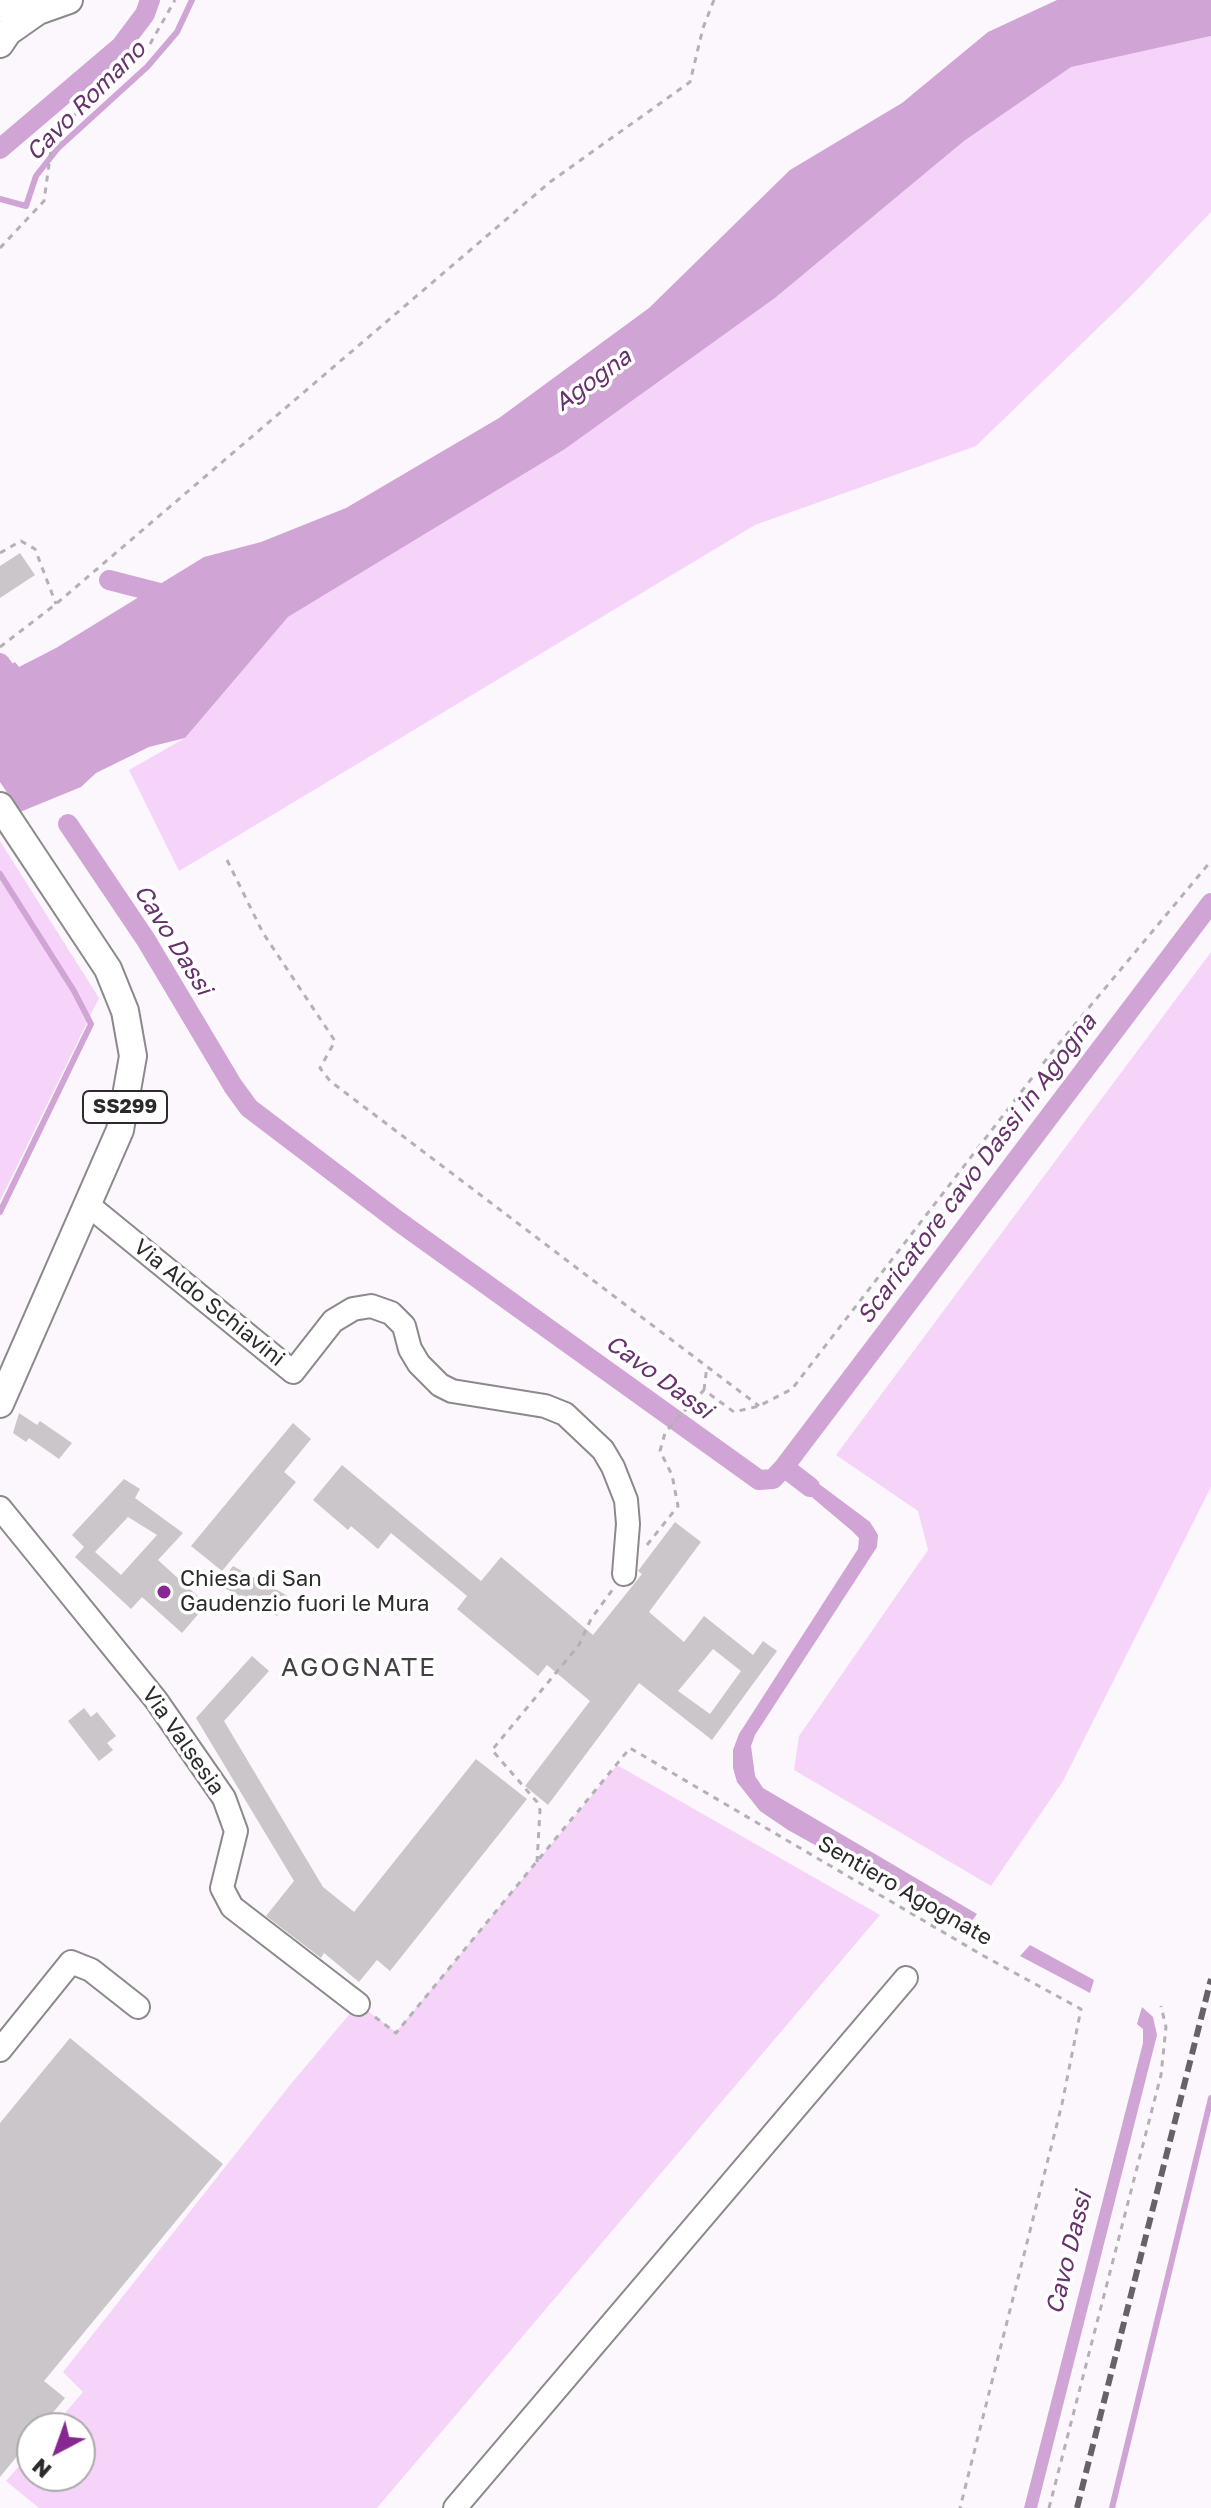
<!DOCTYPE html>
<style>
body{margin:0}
#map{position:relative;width:1211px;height:2508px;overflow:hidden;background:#fbf7fc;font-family:"Golos Text",sans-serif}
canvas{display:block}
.north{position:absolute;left:16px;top:2412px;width:80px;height:80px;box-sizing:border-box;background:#fff;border:2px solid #abaaab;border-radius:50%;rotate:221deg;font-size:22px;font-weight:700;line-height:32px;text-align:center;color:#2c2a2c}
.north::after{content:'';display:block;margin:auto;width:28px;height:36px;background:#872892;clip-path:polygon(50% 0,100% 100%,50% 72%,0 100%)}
</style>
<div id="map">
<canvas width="1211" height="2508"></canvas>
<div class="north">N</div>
</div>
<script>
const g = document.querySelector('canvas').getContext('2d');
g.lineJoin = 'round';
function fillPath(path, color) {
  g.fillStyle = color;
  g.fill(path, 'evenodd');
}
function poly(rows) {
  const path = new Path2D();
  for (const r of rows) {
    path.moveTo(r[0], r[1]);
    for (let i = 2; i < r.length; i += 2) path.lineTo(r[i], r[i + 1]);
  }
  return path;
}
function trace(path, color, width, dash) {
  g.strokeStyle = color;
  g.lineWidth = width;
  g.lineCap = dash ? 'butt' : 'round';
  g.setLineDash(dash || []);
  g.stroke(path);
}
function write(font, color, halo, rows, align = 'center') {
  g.font = font + ' "Golos Text",sans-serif';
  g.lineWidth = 7;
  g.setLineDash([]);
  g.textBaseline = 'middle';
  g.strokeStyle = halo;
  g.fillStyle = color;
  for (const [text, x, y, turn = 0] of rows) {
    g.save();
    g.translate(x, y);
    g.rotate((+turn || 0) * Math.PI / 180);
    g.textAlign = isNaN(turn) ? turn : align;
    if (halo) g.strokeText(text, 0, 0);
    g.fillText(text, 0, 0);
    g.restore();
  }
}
const green = poly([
 [1211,36,1211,212,1133,294,976,446,755,525,179,871,129,770,185,738,288,617,565,449,775,298,964,141,1071,66],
 [0,841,99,998,0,1201],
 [1211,952,1211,1487,1063,1781,991,1886,794,1770,799,1736,928,1550,918,1511,836,1455],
 [617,1765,880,1915,377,2508,39,2508,6,2481,32,2451,32,2476,80,2476,80,2428,52,2428,83,2392,63,2372,290,2085,358,2004,396,2032]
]);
const water = poly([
 [1057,0,1211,0,1211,36,1071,67,964,141,775,298,565,449,288,617,185,738,149,747,96,773,81,787,20,812,0,782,0,671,15,662,19,667,56,648,204,557,261,542,346,508,499,418,649,308,790,170,902,103,988,32],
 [795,1466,870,1522,878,1535,877,1547,755,1735,751,1746,755,1776,763,1788,977,1914,968,1926,905,1895,788,1830,760,1811,737,1782,733,1768,733,1750,739,1734,858,1549,859,1538,852,1531,788,1477],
 [1030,1945,1094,1980,1090,1993,1020,1956],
 [1142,2007,1153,2017,1157,2035,1037,2508,1024,2508,1143,2043,1143,2029,1137,2024]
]);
const stream = poly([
 [0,199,26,206,36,176,58,148,147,67,177,32,192,0],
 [0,874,74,991,91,1024,0,1212],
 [1112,2508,1211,2098]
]);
const canal = poly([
 [0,149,121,46,145,14,150,0],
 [109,580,171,596],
 [0,663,19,690],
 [68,824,146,940,233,1086,249,1108,398,1221,759,1480,773,1479,784,1467,810,1487],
 [784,1467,1211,903]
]);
const building = poly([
 [20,553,35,575,0,598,0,566],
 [19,1413,37,1425,40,1421,72,1443,59,1459,29,1438,26,1442,13,1433],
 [293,1423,311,1439,284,1472,296,1482,222,1571,191,1546],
 [342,1465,481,1581,501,1557,593,1635,642,1574,638,1571,675,1522,701,1542,649,1612,684,1642,704,1616,753,1655,763,1641,777,1651,712,1740,639,1683,548,1805,525,1786,590,1701,547,1665,538,1676,457,1609,467,1596,391,1533,378,1549,351,1526,348,1530,313,1500],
 [713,1649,741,1671,710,1714,678,1691],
 [124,1479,140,1489,135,1498,183,1533,158,1560,203,1601,197,1607,201,1611,182,1633,142,1597,131,1609,75,1557,84,1547,72,1535],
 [128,1517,157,1535,121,1575,95,1552],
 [233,1566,288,1596,277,1616,219,1585],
 [252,1656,269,1671,224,1721,323,1887,354,1912,476,1759,527,1799,390,1971,377,1960,359,1982,324,1953,321,1958,266,1916,294,1881,196,1718],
 [84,1708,91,1717,97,1712,116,1736,107,1743,113,1750,99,1761,68,1721],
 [70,2038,223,2164,44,2381,65,2398,40,2428,32,2428,32,2438,0,2477,0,2123]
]);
const path = poly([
 [0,248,44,201,53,135,150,44,175,0],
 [0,553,21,541,35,549,56,604],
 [0,647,56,604,550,182,690,82,703,28,714,0],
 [227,860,263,933,335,1041,320,1068,330,1081,759,1406],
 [704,1390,707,1366],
 [647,1545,678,1506,672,1475,660,1451,665,1433,674,1422,704,1390,734,1412,759,1406,792,1389,1052,1052,1211,861],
 [537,1862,540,1810,537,1802,492,1750,579,1645,591,1619,613,1589],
 [375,2017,396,2033,630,1748,982,1955,1081,2009,1062,2104,960,2508],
 [1049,2508,1161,2075,1166,2027,1161,2006]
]);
const minor = poly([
 [87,1204,293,1372,333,1321,353,1309,371,1306,391,1313,404,1326,410,1349,419,1364,440,1385,452,1391,545,1406,565,1414,603,1450,613,1467,626,1500,628,1524,624,1574],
 [0,1508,156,1700,224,1798,236,1831,222,1888,232,1907,358,2004],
 [0,2050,71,1962,91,1970,138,2007],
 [455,2508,906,1978]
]);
const major = poly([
 [0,8,13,11,38,11,69,0],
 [0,44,8,32,38,11],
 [0,806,108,969,125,1011,133,1056,120,1130,0,1404]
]);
const rail = poly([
 [1077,2508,1211,1979]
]);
const markers = [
 [164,1592,8,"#872892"]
];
const shields = [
 [125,1107,84]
];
const shieldNames = [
 ["SS299",125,1107]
];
const streetNames = [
 ["Via Aldo Schiavini",209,1303,39],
 ["Via Valsesia",183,1741,55],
 ["Sentiero Agognate",905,1891,30]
];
const poiNames = [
 ["Chiesa di San",180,1579],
 ["Gaudenzio fuori le Mura",180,1604]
];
const waterNames = [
 ["Cavo Romano",86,101,-45],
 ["Agogna",593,380,-36],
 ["Cavo Dassi",173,940,58],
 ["Scaricatore cavo Dassi in Agogna",977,1169,-53],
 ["Cavo Dassi",659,1377,36],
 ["Cavo Dassi",1069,2253,-76]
];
const quarterNames = [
 ["AGOGNATE",359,1668]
];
fillPath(green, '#f6d4f9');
fillPath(water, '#d0a4d5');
trace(stream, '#d0a4d5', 6);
trace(canal, '#d0a4d5', 20);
fillPath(building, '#cac6ca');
trace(minor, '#8c888c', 26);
trace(major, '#8c888c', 30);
trace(path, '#b4b1b5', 3, [6, 6]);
trace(minor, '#fff', 22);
trace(major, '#fff', 26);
trace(rail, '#656366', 6, [12, 6]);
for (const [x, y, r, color] of markers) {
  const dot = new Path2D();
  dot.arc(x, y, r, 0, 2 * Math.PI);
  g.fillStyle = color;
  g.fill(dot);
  trace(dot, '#fff', 3);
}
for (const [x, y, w] of shields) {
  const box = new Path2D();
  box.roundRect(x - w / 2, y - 16, w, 32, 6);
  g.fillStyle = '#fff';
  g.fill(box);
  trace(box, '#2c2a2c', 2);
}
write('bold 20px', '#2c2a2c', null, shieldNames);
write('22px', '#2c2a2c', '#fff', streetNames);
write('22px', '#2c2a2c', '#fff', poiNames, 'left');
write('italic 24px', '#67316d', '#fff', waterNames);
g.letterSpacing = '2px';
write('26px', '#444145', '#fff', quarterNames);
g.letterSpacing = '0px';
</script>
